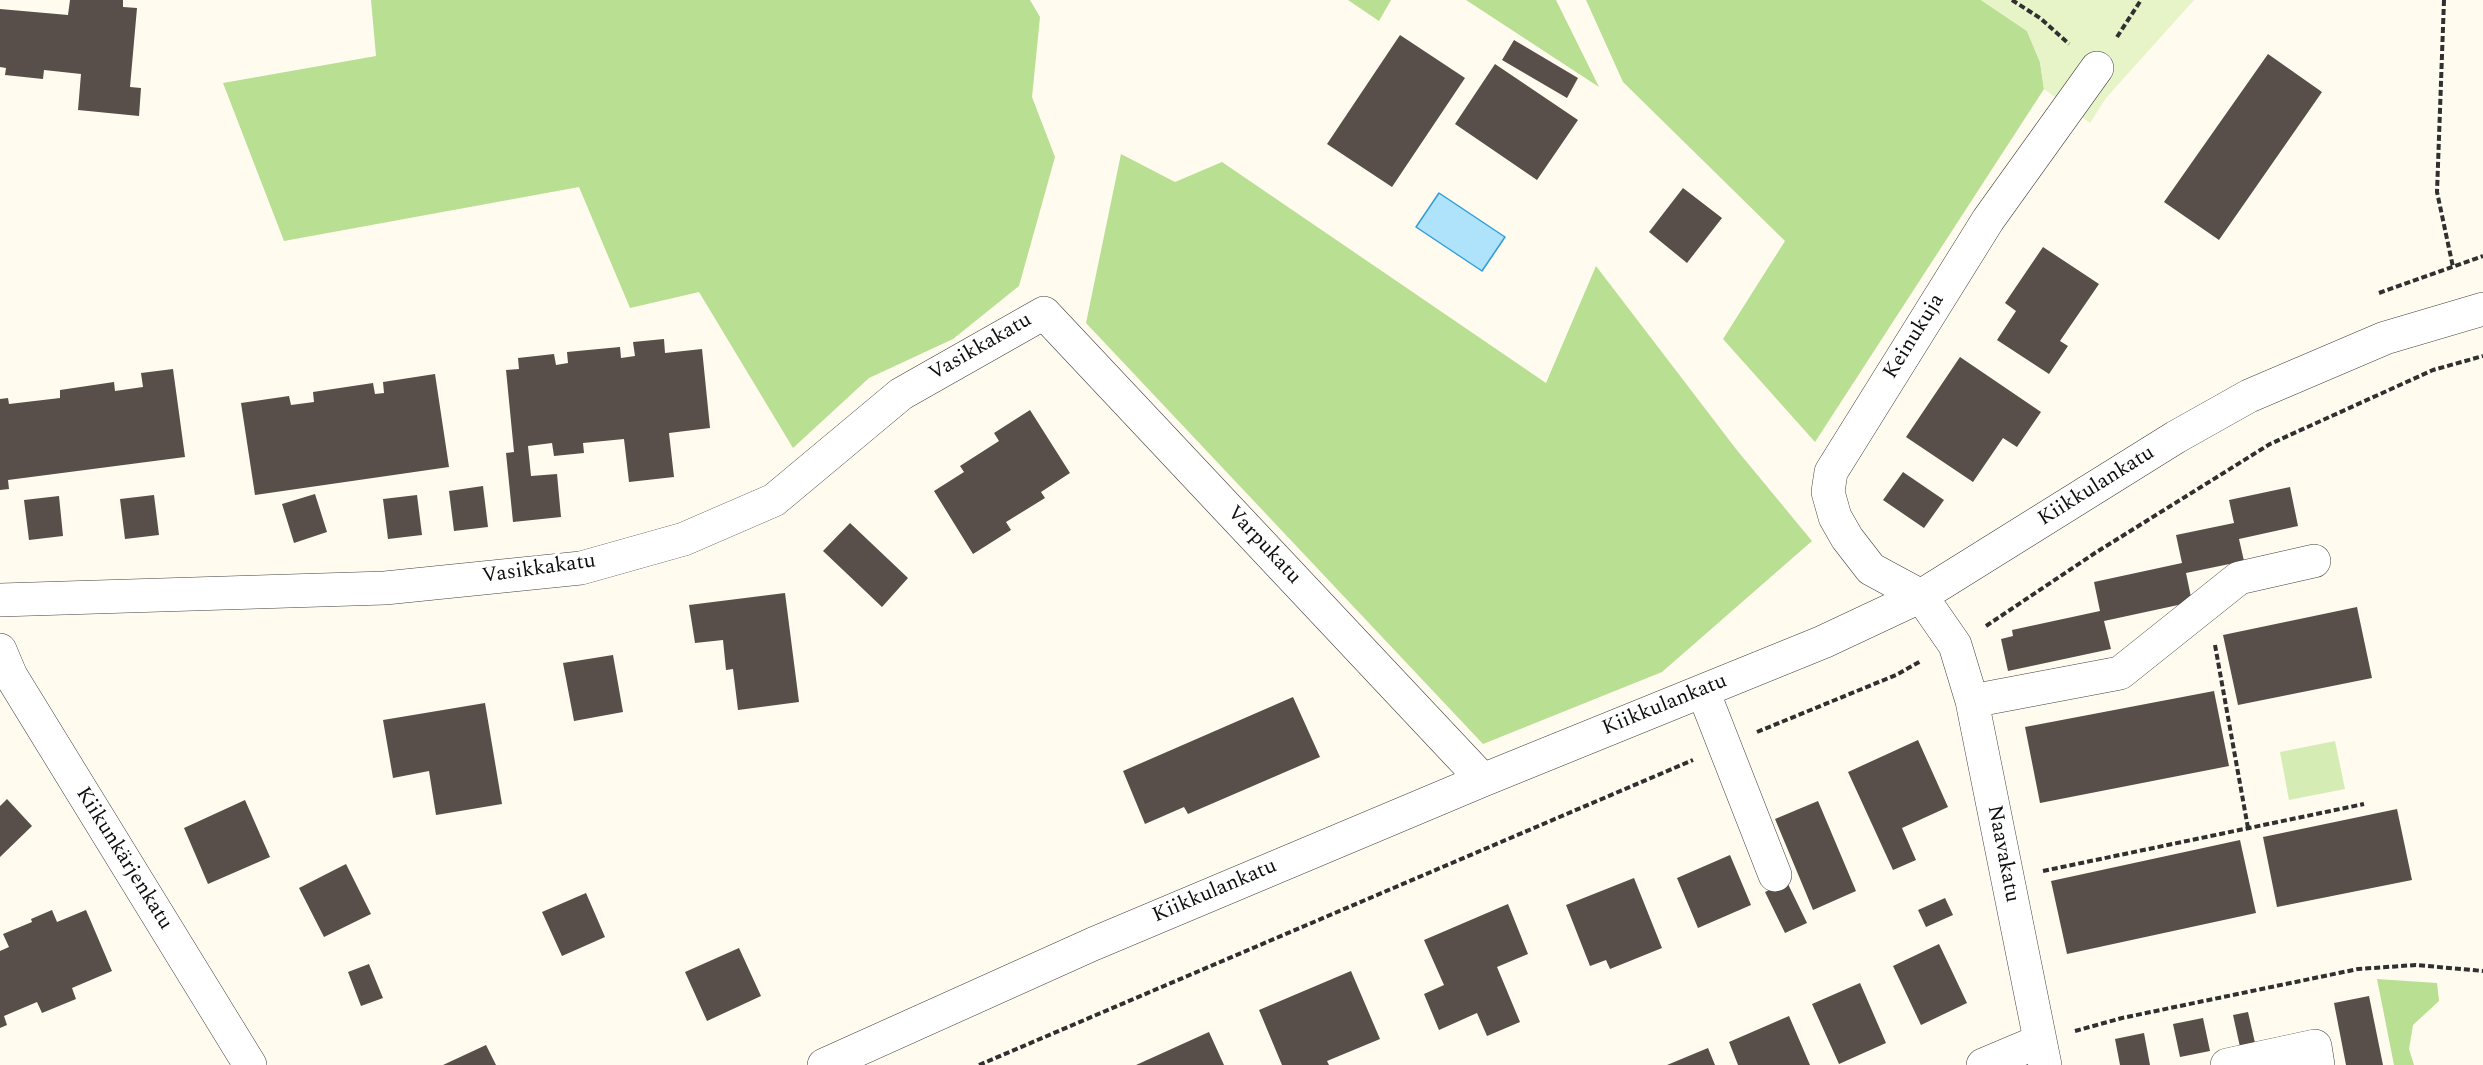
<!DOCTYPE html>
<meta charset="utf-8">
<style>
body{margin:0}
canvas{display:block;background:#fffbef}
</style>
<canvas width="2483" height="1065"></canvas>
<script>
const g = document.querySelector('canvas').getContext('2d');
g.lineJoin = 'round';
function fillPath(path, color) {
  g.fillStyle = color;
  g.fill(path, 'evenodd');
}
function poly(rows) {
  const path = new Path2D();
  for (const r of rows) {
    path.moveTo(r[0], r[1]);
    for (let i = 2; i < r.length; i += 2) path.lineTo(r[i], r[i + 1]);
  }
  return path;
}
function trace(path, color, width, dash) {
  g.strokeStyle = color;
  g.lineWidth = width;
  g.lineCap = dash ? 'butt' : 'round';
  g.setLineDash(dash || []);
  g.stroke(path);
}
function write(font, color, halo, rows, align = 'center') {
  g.font = font + ' Spectral,serif';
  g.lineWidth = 6;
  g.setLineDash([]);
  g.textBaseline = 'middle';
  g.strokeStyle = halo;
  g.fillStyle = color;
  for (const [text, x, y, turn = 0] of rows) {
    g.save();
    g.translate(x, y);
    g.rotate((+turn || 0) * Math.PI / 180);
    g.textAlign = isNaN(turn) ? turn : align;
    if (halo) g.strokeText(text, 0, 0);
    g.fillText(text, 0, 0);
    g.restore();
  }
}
const green = poly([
 [2335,741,2345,789,2289,800,2280,752]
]);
const forest = poly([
 [371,0,1030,0,1040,17,1032,97,1055,157,1019,286,953,339,869,378,793,448,699,292,630,308,579,187,284,241,223,83,376,56],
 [1348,0,1391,0,1379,21],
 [1466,0,1556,0,1599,87],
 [1586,0,1981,0,2027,31,2040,62,2044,89,1815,442,1723,339,1785,241,1623,82],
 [1121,154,1175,182,1222,162,1546,383,1596,266,1736,449,1812,541,1662,672,1483,744,1086,323],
 [2377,979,2437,983,2439,1001,2413,1025,2409,1049,2414,1065,2394,1065]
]);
const pitch = poly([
 [1981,0,2194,0,2106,98,2090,123,2044,89,2040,62,2027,31]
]);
const water = poly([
 [1439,193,1505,237,1482,271,1416,227,1439,193]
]);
const building = poly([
 [70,0,123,0,123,7,137,8,130,87,141,88,139,116,78,110,81,74,44,70,43,79,5,75,6,68,0,67,0,9,68,15],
 [1400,35,1465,78,1392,187,1327,144],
 [1514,40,1578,78,1567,98,1502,60],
 [2268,54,2322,92,2219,240,2164,202],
 [1495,64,1578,120,1537,180,1455,124],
 [1683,188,1722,218,1687,263,1649,232],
 [2043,247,2099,284,2060,341,2068,346,2049,374,1997,340,2016,311,2005,303],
 [664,339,665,353,702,349,710,428,669,433,674,477,629,482,624,439,583,443,584,453,554,456,552,443,528,446,531,476,557,474,561,517,513,522,506,453,514,452,506,370,519,369,518,358,554,354,556,365,568,363,567,352,620,347,621,358,635,356,633,342],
 [1960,357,2041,412,2017,447,2003,438,1973,482,1906,437],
 [173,369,185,457,8,480,9,489,0,490,0,399,8,398,9,404,60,398,60,390,114,382,115,391,143,387,141,373],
 [435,374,449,467,255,495,241,403,289,396,291,405,314,402,313,392,373,383,375,394,384,393,383,382],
 [1030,410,1070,473,1041,492,1045,498,1006,522,1011,530,973,554,934,491,964,472,960,466,999,441,994,433],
 [1903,472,1944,500,1924,528,1883,500],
 [483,486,488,527,454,531,449,491],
 [2290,487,2298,526,2239,539,2244,561,2186,573,2192,602,2104,621,2111,649,2008,671,2001,639,2013,636,2012,630,2100,611,2094,582,2182,563,2176,535,2234,523,2229,500],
 [315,494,327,532,294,543,282,504],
 [154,495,159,535,125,539,120,499],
 [417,495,422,535,388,539,383,499],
 [59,496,63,536,29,540,24,500],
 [850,523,908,578,882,607,823,551],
 [785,593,799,702,738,710,733,669,726,670,723,640,695,643,689,605],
 [2357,607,2372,678,2238,705,2223,635],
 [613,655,623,712,574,721,563,663],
 [2214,691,2229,766,2040,803,2025,727],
 [1293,697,1320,757,1188,814,1184,807,1145,824,1123,771],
 [485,703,502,804,436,815,429,771,393,778,383,720],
 [1918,740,1948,807,1902,828,1916,860,1893,870,1848,772],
 [7,799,32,826,0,857,0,806],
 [245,800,270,857,208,884,184,828],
 [1818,801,1856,891,1813,910,1775,819],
 [2397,809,2412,880,2277,907,2263,837],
 [2240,840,2256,913,2067,954,2051,881],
 [1730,855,1751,905,1698,928,1677,878],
 [346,864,371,914,324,937,299,888],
 [1634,878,1662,948,1610,969,1606,960,1590,966,1566,905],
 [1787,882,1807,923,1785,933,1765,892],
 [586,893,605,937,562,956,542,912],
 [1945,898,1953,915,1926,927,1918,910],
 [1508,904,1528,954,1497,967,1520,1022,1487,1036,1477,1013,1439,1030,1424,994,1444,985,1424,940],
 [52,910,57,922,86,910,112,971,72,988,76,999,42,1013,37,1002,4,1016,7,1025,0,1028,0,951,9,947,3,934,32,922,31,919],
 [1939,944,1967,1003,1921,1025,1893,966],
 [739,948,761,996,707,1021,685,972],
 [369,964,383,998,361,1006,348,972],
 [1351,971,1380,1039,1327,1061,1329,1065,1282,1065,1259,1010],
 [1860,983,1886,1043,1839,1064,1812,1004],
 [2369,996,2383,1065,2346,1065,2334,1003],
 [2248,1012,2255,1043,2240,1047,2233,1015],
 [1789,1016,1810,1065,1738,1065,1729,1042],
 [2203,1018,2210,1051,2180,1057,2173,1024],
 [1209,1032,1224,1065,1136,1065],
 [2144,1033,2150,1065,2120,1065,2115,1039],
 [486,1045,496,1065,443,1065],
 [1708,1048,1715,1065,1667,1065]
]);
const path = poly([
 [2012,0,2040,18,2069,44],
 [2444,0,2437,192,2453,267],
 [2117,37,2141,0],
 [2379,293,2483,256],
 [1986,626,2095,553,2270,444,2433,370,2483,356],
 [2215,645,2248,828],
 [1757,732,1896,675,1921,661],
 [2043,871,2364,804],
 [2075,1031,2122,1018,2358,969,2416,965,2483,971],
 [979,1065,1693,760]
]);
const minor = poly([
 [0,600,385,588,581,568,684,539,774,500,901,394,1044,313,1483,780],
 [0,650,11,676,250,1065],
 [1703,691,1775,875],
 [1972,701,2120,673,2239,578,2314,561],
 [824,1065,1093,944,1483,780,1823,642,1921,596,2176,437,2249,396,2385,338,2483,309],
 [1983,1065,2040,1041],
 [2045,1065,1972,701,1955,645,1921,596,1871,569,1847,538,1835,517,1828,492,1831,472,1988,220,2097,68],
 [2227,1065,2315,1046,2318,1065]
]);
const streetNames = [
 ["Keinukuja",1915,337,-58],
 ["Vasikkakatu",981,348,-30],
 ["Kiikkulankatu",2097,487,-32],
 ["Varpukatu",1263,546,47],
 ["Vasikkakatu",539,570,-8],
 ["Kiikkulankatu",1665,706,-22],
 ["Naavakatu",2002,854,79],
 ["Kiikunkärjenkatu",123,859,58],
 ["Kiikkulankatu",1215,892,-23]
];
fillPath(green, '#d5edb5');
fillPath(forest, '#b9df93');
fillPath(pitch, '#e6f4c8');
fillPath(water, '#afe2fb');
trace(water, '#309dd8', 1.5);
fillPath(building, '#584e4a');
trace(minor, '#414141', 34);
trace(path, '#303030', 4, [6, 3]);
trace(minor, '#fff', 33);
write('21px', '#0e0e0e', '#fff', streetNames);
</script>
